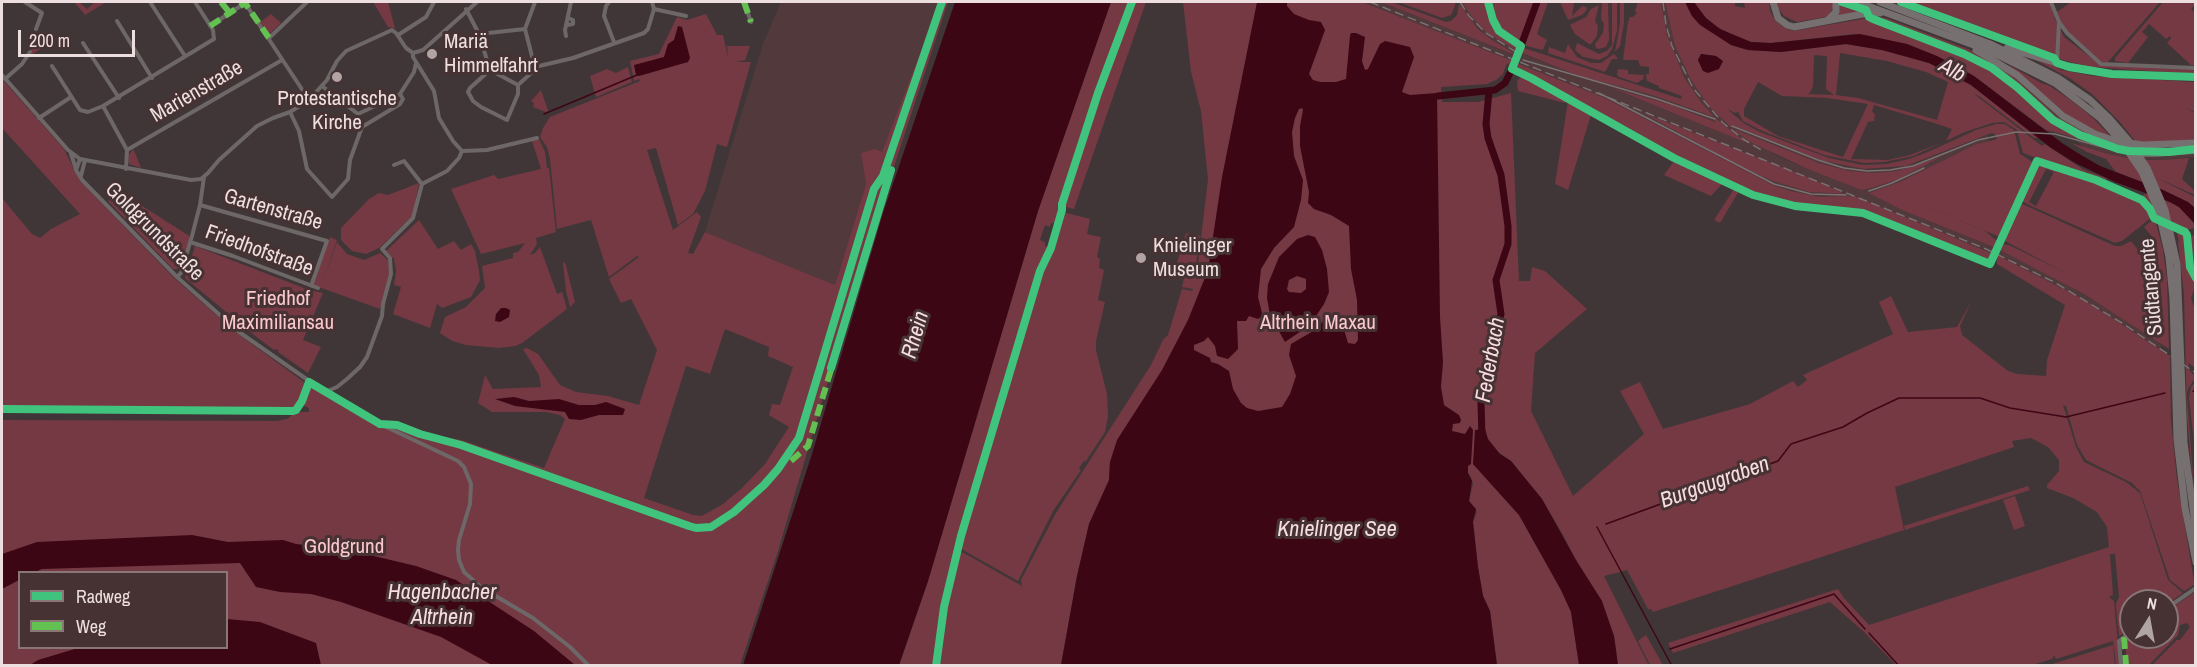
<!DOCTYPE html>
<meta charset="utf-8">
<style>
body{margin:0}
#map{position:relative;width:2197px;height:667px;overflow:hidden;background:#413637;font-family:"Archivo Narrow",sans-serif}
canvas{display:block}
.frame{position:absolute;inset:0;border:3px solid #eddfe0;pointer-events:none}
.legend{position:absolute;left:18px;top:571px;width:210px;height:78px;box-sizing:border-box;background:#463133;border:2px solid #897778;margin:0;padding:8px 10px;list-style:none;font-size:18px;color:#eddfe0}
.legend li{display:flex;align-items:center;gap:12px;height:30px}
.legend b{width:30px;border:2px solid #897778}
.north{position:absolute;left:2119px;top:589px;width:60px;height:60px;box-sizing:border-box;background:#463133;border:2px solid #897778;border-radius:50%;rotate:11deg;font-size:16px;font-weight:700;line-height:24px;text-align:center;color:#eddfe0}
.north::after{content:'';display:block;margin:auto;width:21px;height:27px;background:#b1a4a5;clip-path:polygon(50% 0,100% 100%,50% 72%,0 100%)}
.scale{position:absolute;left:18px;top:30px;width:117px;height:27px;box-sizing:border-box;border:3px solid #eddfe0;border-top:0;padding-left:8px;font-size:18px;line-height:21px;white-space:nowrap;color:#eddfe0;-webkit-text-stroke:4px #463133;paint-order:stroke}
</style>
<div id="map">
<canvas width="2197" height="667"></canvas>
<div class="frame"></div>
<ul class="legend">
<li><b style="height:8px;background:#40c37c"></b>Radweg</li>
<li><b style="height:8px;background:#63c152"></b>Weg</li>
</ul>
<div class="north">N</div>
<div class="scale">200 m</div>
</div>
<script>
const g = document.querySelector('canvas').getContext('2d');
g.lineJoin = 'round';
function fillPath(path, color) {
  g.fillStyle = color;
  g.fill(path, 'evenodd');
}
function poly(rows) {
  const path = new Path2D();
  for (const r of rows) {
    path.moveTo(r[0], r[1]);
    for (let i = 2; i < r.length; i += 2) path.lineTo(r[i], r[i + 1]);
  }
  return path;
}
function trace(path, color, width, dash) {
  g.strokeStyle = color;
  g.lineWidth = width;
  g.lineCap = dash ? 'butt' : 'round';
  g.setLineDash(dash || []);
  g.stroke(path);
}
function write(font, color, halo, rows, align = 'center') {
  g.font = font + ' "Archivo Narrow",sans-serif';
  g.lineWidth = 6;
  g.setLineDash([]);
  g.textBaseline = 'middle';
  g.strokeStyle = halo;
  g.fillStyle = color;
  for (const [text, x, y, turn = 0] of rows) {
    g.save();
    g.translate(x, y);
    g.rotate((+turn || 0) * Math.PI / 180);
    g.textAlign = isNaN(turn) ? turn : align;
    if (halo) g.strokeText(text, 0, 0);
    g.fillText(text, 0, 0);
    g.restore();
  }
}
const built = poly([
 [781,2,940,2,882,153,861,153,866,184,835,285,705,232,763,44],
 [1362,2,1381,2,1515,55,1513,61],
 [1458,2,1462,2,1472,17,1486,32,1517,51,1516,54,1485,35,1468,17],
 [1661,2,1665,2,1675,46,1691,80,1731,124,1752,133,1833,164,1869,170,1894,168,1913,164,1988,135,1989,141,1961,151,1911,177,1870,193,1902,210,1996,248,2052,276,2102,305,2162,344,2160,349,2083,299,1993,253,1868,203,1847,197,1820,197,1800,193,1773,185,1605,98,1517,63,1521,53,1579,76,1652,95,1713,117,1693,90,1678,65,1667,35],
 [1616,90,1672,105,1716,122,1715,118,1744,141],
 [1648,115,1727,146,1845,193,1823,194,1737,165],
 [1735,131,1819,163,1849,171,1874,173,1897,171,1940,158,1897,180,1873,188,1861,190,1779,157],
 [2073,137,2133,154,2162,155,2195,151,2195,157,2161,160,2128,159,2082,146]
]);
const green = poly([
 [74,2,79,2,87,9,95,2,106,2,85,15],
 [373,2,388,2,395,28,388,27],
 [940,2,948,2,868,246,778,551,740,665,2,665,2,420,277,421,287,419,296,412,309,412,309,408,302,405,311,386,384,427,461,440,544,468,565,419,560,415,546,412,492,412,478,403,485,375,493,389,541,387,539,375,523,349,527,348,538,354,560,385,576,392,608,396,639,405,657,350,631,299,621,303,609,279,639,257,637,256,609,277,591,220,557,229,550,159,547,147,540,137,543,128,550,117,640,81,639,79,634,81,630,61,659,54,677,17,687,20,706,14,717,35,723,35,728,57,727,46,750,46,745,60,736,62,751,62,727,147,717,144,705,191,693,214,678,225,656,148,647,150,673,230,664,237,697,212,701,217,688,253,693,254,705,232,835,285,866,184,861,153,875,149,882,152],
 [725,329,769,347,768,356,793,367,780,405,772,404,769,415,789,427,765,464,742,488,723,504,702,516,693,515,644,498,686,366,710,374],
 [20,572,226,572,226,648,20,648],
 [1111,2,1130,2,1058,209,1060,213,1057,224,1051,223,1050,227,1045,225,1040,240,1045,242,1045,246,1050,248,1039,270,962,527,943,607,934,665,899,666,928,581,1038,211],
 [1133,2,1146,2,1074,209,1066,207,1064,200],
 [1183,2,1362,2,1513,61,1506,65,1503,74,1496,80,1487,84,1441,87,1442,102,1478,102,1511,93,1519,281,1530,281,1532,267,1545,271,1587,309,1535,353,1531,411,1573,496,1644,434,1620,391,1640,382,1663,429,1750,404,1793,381,1798,387,1807,380,1803,375,1893,334,1879,302,1891,296,1908,332,1957,327,1972,300,1960,326,1962,335,2008,371,2018,374,2046,376,2047,360,2065,305,1997,264,1997,255,2083,299,2170,356,2171,421,2177,479,2195,587,2194,585,2184,591,2170,580,2140,491,2132,483,2086,460,2077,445,2066,406,2063,405,2076,447,2084,462,2126,482,2140,493,2168,580,2183,593,2167,604,2167,601,2131,601,2131,629,2119,636,2116,608,2116,603,2119,597,2115,554,2110,554,2113,595,2109,597,2114,601,2120,665,2116,665,2113,641,2056,659,2054,655,2052,659,2032,665,1896,665,1864,632,1830,602,1673,653,1668,643,1838,589,1844,598,1869,625,2109,547,2107,527,2097,512,2073,498,2047,488,2047,485,2059,471,2059,460,2048,447,2031,438,2012,441,2014,447,1895,487,1904,530,1653,612,1651,609,1648,609,1627,570,1604,576,1649,666,1618,665,1614,636,1562,533,1542,499,1511,461,1498,452,1473,464,1519,515,1561,590,1571,611,1579,665,1497,665,1490,611,1483,596,1478,567,1473,522,1477,512,1469,501,1473,484,1471,477,1468,473,1468,466,1110,462,1109,480,1089,524,1077,576,1061,665,936,666,942,624,957,554,958,552,964,553,1022,586,1021,580,1056,513,1151,365,1163,340,1168,335,1182,289,1192,291,1193,289,1182,287,1186,269,1176,266,1186,233,1200,236,1195,271,1197,272,1208,179,1201,111,1191,72],
 [1381,2,1391,2,1446,22,1451,21,1457,15,1459,4,1478,29,1492,40,1516,54,1515,55],
 [1398,2,1455,2,1455,6,1451,15,1442,18],
 [1462,2,1486,2,1494,27,1517,44,1517,51,1486,32,1472,17],
 [1490,2,1548,2,1537,34,1547,40,1543,50,1526,46,1500,30],
 [1560,2,1574,3,1572,16,1582,6,1586,7,1587,10,1582,15,1568,20],
 [1602,2,1608,2,1609,40,1606,47,1598,49,1596,48,1595,44,1603,33,1604,24,1601,19],
 [1612,2,1617,2,1617,31,1612,49,1607,56,1599,60,1583,57,1575,50,1577,43,1599,54,1607,51,1612,45],
 [1620,2,1624,2,1624,23,1620,46,1615,52,1620,24],
 [1638,2,1661,2,1667,35,1684,77,1701,102,1715,118,1747,143,1612,88,1672,105,1715,122,1714,117,1652,95,1579,76,1520,52,1523,48,1530,50,1681,99,1682,96,1659,88,1659,86,1647,81,1646,74,1649,74,1649,67,1640,66,1638,60,1623,60,1628,22,1630,17,1633,17,1637,13,1635,11],
 [1665,2,1685,2,1692,16,1731,45,1748,50,1781,52,1846,44,1882,50,1929,63,1971,85,2038,138,2034,138,1979,96,1974,94,2042,146,2045,144,2084,170,2106,178,2108,183,2093,177,2087,172,2087,175,2081,175,2023,153,2017,130,2004,122,1992,123,1965,132,1913,156,1884,162,1864,163,1824,155,1760,130,1743,121,1738,112,1735,113,1727,109,1745,124,1760,132,1829,158,1863,165,1887,164,1909,159,1928,152,1976,130,1996,124,2005,124,2014,130,2020,154,2034,163,2000,237,1894,193,1985,231,1997,241,1996,248,1902,210,1869,193,1902,181,1974,145,1997,139,1996,136,1993,133,1989,134,1906,166,1864,169,1823,161,1732,125,1733,129,1819,163,1849,171,1874,173,1897,171,1941,157,1897,180,1868,189,1861,190,1808,169,1752,143,1735,131,1710,107,1691,80,1675,46],
 [1840,53,1887,61,1926,72,1948,82,1937,120,1858,98,1836,95],
 [1701,54,1716,56,1719,69,1703,71,1698,60],
 [1814,55,1827,56,1826,89,1834,95,1806,94,1810,93,1813,86],
 [1758,82,1782,96,1827,98,1868,104,1843,157,1778,136,1744,116,1744,109],
 [1874,105,1934,123,1952,129,1946,141,1910,155,1888,160,1851,159,1868,122,1874,121,1875,115,1872,111],
 [1694,2,1735,2,1735,6,1745,8,1744,2,1769,2,1770,11,1775,20,1783,27,1793,31,1868,18,1980,62,2006,80,2048,118,2064,128,2088,139,2122,151,2162,153,2195,151,2162,155,2133,154,2123,152,2103,147,2062,134,2046,130,1974,76,1948,61,1907,44,1854,34,1771,43,1751,42,1734,36,1712,24,1701,13],
 [1777,2,1832,2,1834,6,1830,14,1826,17,1797,22,1784,16,1778,8],
 [1839,2,1865,10,1836,17,1839,10],
 [1903,2,2050,2,2055,19,2064,37,2098,63,2195,69,2195,74,2091,67,2055,58],
 [2071,2,2160,2,2107,63,2101,62,2072,36,2061,23,2057,12],
 [2163,2,2195,2,2195,5,2191,9,2194,12,2195,11,2195,65,2191,65,2167,43,2171,38,2170,36,2166,39,2149,24,2142,32,2148,37,2128,63,2115,61,2115,58],
 [1599,5,1595,21,1598,26,1597,36,1591,44,1589,44,1575,34,1570,25,1586,17,1591,9],
 [271,14,281,23,268,35,259,23],
 [1870,16,1886,18,1970,50,1988,59,2014,77,2059,118,2100,140,2117,145,2153,150,2195,148,2166,151,2120,149,2088,136,2054,119,2004,75,1987,64,1958,50],
 [43,34,51,41,33,54,30,52],
 [1568,44,1577,57,1591,63,1601,63,1614,54,1618,59,1612,59,1605,72,1548,53,1549,47,1565,53],
 [2034,59,2053,65,2061,70,2094,76,2195,82,2195,112,2185,108,2195,113,2195,142,2136,142,2119,121,2092,94,2071,79],
 [1516,63,1605,98,1773,185,1791,191,1820,197,1854,196,1991,253,1992,255,1990,259,1984,261,1860,211,1801,207,1749,192,1680,160,1605,121,1517,70],
 [2007,64,2041,83,2050,86,2072,101,2094,119,2111,137,2085,126,2067,115],
 [628,67,632,82,596,97,590,76,607,69,616,73],
 [1618,69,1628,70,1628,74,1644,75,1643,79,1637,83,1619,77,1617,75],
 [1523,75,1567,100,1565,103,1518,91,1517,81],
 [2,79,64,149,80,181,174,278,238,334,304,382,305,388,299,402,293,411,2,409,2,198,32,234,40,238,51,229,80,214,2,128],
 [541,90,548,111,546,112,533,107,534,103,531,101],
 [1568,101,1591,115,1568,190,1555,184],
 [1643,113,1807,177,1845,194,1810,192,1773,181,1737,165],
 [539,139,545,152,547,168,549,168,556,232,536,238,537,244,530,255,535,253,540,247,557,294,562,292,567,309,522,343,515,346,499,348,466,345,452,341,440,333,445,317,466,307,485,288,482,266,513,258,513,253,518,252,525,243,481,254,451,189,494,175,498,179,541,169,532,141],
 [2071,143,2109,154,2136,160,2161,160,2189,158,2182,179,2195,191,2195,195,2157,178,2195,197,2195,208,2188,202,2163,190,2116,172,2106,159,2087,152],
 [133,149,136,155,141,168,129,164,128,156],
 [1674,161,1722,184,1711,196,1664,175],
 [2039,165,2098,182,2134,197,2146,206,2152,217,2122,241,2115,243,2029,205,2022,201,2022,198,2034,170],
 [2046,169,2054,172,2036,206,2029,202],
 [419,183,413,215,379,248,366,254,352,251,341,240,341,228,369,199,379,193,388,195],
 [1734,189,1739,191,1720,223,1714,220],
 [117,190,188,235,190,237,182,264,178,269,173,269,108,201],
 [2145,194,2159,197,2179,207,2195,224,2195,228,2186,230,2172,225,2165,202,2149,197,2155,214,2146,202,2140,197],
 [2020,203,2115,246,2121,246,2131,241,2138,250,2143,246,2145,247,2154,239,2144,227,2150,222,2155,220,2163,250,2167,280,2169,349,2084,294,1998,249,2001,244,2009,245,2064,272,2003,240],
 [1063,212,1090,219,1087,234,1101,237,1097,257,1100,259,1099,268,1104,270,1098,300,1105,302,1096,341,1096,350,1107,394,1108,416,1105,432,1086,461,1084,461,1079,468,1081,470,1053,511,1018,581,963,550,961,546,961,538,1041,271,1053,248],
 [419,220,438,249,454,241,461,250,471,244,475,251,479,271,480,280,471,297,442,308,437,304,430,328,393,314,401,287,394,285,396,271,394,259,386,251],
 [2176,230,2181,232,2187,239,2189,267,2191,275,2195,279,2195,287,2191,298,2195,310,2195,368,2189,363,2188,369,2195,376,2195,378,2188,389,2187,394,2195,504,2187,418,2184,294,2178,242,2179,241],
 [2195,235,2195,277,2191,269,2189,236],
 [330,237,337,240,323,281,337,242,347,254,364,260,380,253,388,260,390,272,380,309,313,285],
 [195,246,309,290,323,293,303,340,321,347,308,373,278,352,278,349,274,350,254,335,185,278],
 [565,262,575,302,570,307,566,291,563,263],
 [2195,382,2195,452,2189,397,2191,387],
 [2028,486,2030,490,1905,530,1904,526],
 [2015,496,2025,526,2014,530,2003,500],
 [2195,592,2195,665,2152,665,2177,640,2180,640,2190,627,2187,623,2180,625,2178,635,2149,665,2127,665,2125,641,2131,636,2167,637,2167,611],
 [1646,635,1663,665,1650,665,1638,641],
 [2113,645,2115,665,2049,665]
]);
const water = poly([
 [955,2,1111,2,1038,211,928,581,899,665,743,665,812,454,883,213],
 [1257,2,1287,2,1287,6,1294,14,1309,20,1321,22,1325,30,1309,74,1313,80,1320,82,1336,82,1346,79,1350,36,1351,33,1356,33,1365,37,1362,61,1365,70,1368,69,1380,44,1385,41,1410,47,1414,57,1402,92,1410,95,1437,93,1440,317,1443,362,1441,387,1444,405,1459,415,1461,420,1460,423,1453,424,1452,431,1465,434,1470,426,1473,430,1471,464,1468,466,1468,473,1472,481,1469,501,1476,509,1473,522,1478,567,1483,596,1490,611,1497,665,1061,665,1077,576,1089,524,1109,480,1110,462,1117,440,1162,370,1188,320,1208,270,1222,177],
 [1302,108,1303,110,1300,126,1300,146,1309,192,1308,203,1314,209,1331,215,1349,226,1351,269,1357,300,1358,340,1355,344,1348,343,1342,323,1333,319,1324,320,1315,330,1291,344,1289,355,1296,376,1290,394,1282,407,1258,411,1247,408,1241,403,1233,389,1229,371,1218,364,1211,362,1210,358,1194,350,1194,345,1204,341,1208,337,1215,346,1217,356,1228,359,1238,349,1237,321,1246,321,1249,316,1258,319,1261,317,1262,313,1258,297,1261,269,1274,248,1294,227,1301,200,1303,180,1294,156,1292,132,1295,118,1299,109],
 [1685,2,1694,2,1706,18,1720,29,1751,42,1771,43,1860,34,1907,44,1937,56,1974,76,2062,143,2081,155,2100,166,2163,190,2188,202,2195,208,2195,224,2179,207,2170,202,2115,182,2075,163,2051,148,1971,85,1929,63,1882,50,1846,44,1781,52,1748,50,1731,45,1700,25,1692,16],
 [678,26,682,27,690,58,688,62,639,76,636,75,634,65,664,57,668,44,674,40],
 [1701,54,1716,56,1723,61,1719,69,1708,73,1703,71,1698,60],
 [1308,235,1315,237,1322,250,1327,269,1329,292,1324,304,1310,325,1285,342,1270,315,1267,298,1268,284,1279,257,1297,239],
 [1297,276,1306,279,1306,289,1301,293,1289,292,1287,289,1289,280],
 [501,308,506,308,510,310,509,317,500,322,495,321,496,314],
 [514,397,529,401,559,399,579,405,595,405,606,402,625,409,623,415,599,415,581,420,569,419,565,412,515,406,495,399],
 [1485,429,1488,439,1500,454,1511,461,1542,499,1576,560,1602,601,1614,636,1618,665,1579,665,1571,612,1561,590,1519,515,1473,464,1475,430],
 [192,535,228,542,283,540,296,544,344,549,416,566,456,580,534,631,575,665,492,665,441,637,341,602,311,594,280,592,256,587,240,563,42,569,35,572,20,572,19,580,2,589,2,554,37,542],
 [227,619,260,622,316,643,321,665,30,665,38,660,78,648,226,648]
]);
const stream = poly([
 [544,114,637,75],
 [2193,391,2196,392],
 [1606,524,1778,461,1791,444,1843,427,1867,413,1899,398,1980,398,2010,408,2066,417,2165,393],
 [1597,527,1672,666],
 [1869,633,1899,666],
 [1670,649,1834,594,1865,629]
]);
const river = poly([
 [1522,43,1537,2],
 [1438,96,1495,90,1505,83,1511,71],
 [1482,437,1481,402,1486,390,1488,366,1501,314,1496,280,1508,244,1508,226,1501,175,1488,138,1486,124,1489,91]
]);
const minor = poly([
 [25,2,42,13,36,29],
 [150,2,185,56],
 [221,2,229,13],
 [535,2,525,29,535,68],
 [609,2,606,6,604,16,614,42],
 [744,2,751,22],
 [2051,2,2059,22,2057,62],
 [466,9,479,34,490,70,518,85],
 [654,9,686,16],
 [117,21,152,78],
 [2059,22,2067,33,2101,64,2196,68],
 [567,25,573,24,573,20,568,18],
 [210,26,245,3,309,100],
 [479,34,525,29],
 [398,35,426,17,434,2],
 [566,36,565,30,571,2],
 [269,38,307,2],
 [83,43,119,98],
 [413,53,413,57,434,91,439,118,453,141,462,151,487,150,537,138],
 [413,53,423,50,477,2],
 [52,66,80,110,88,112,103,106,127,150,126,169],
 [490,70,470,88,468,92,473,101,481,107,507,120,518,94,518,85],
 [2,75,68,150,80,159,191,180,201,179,208,173,219,160,257,126,273,118,290,112,309,100,327,80,337,61,346,51,392,30,396,33,406,48,413,53],
 [5,79,22,64,30,52],
 [518,85,539,66,573,58,644,33,648,29,654,9,652,2],
 [322,86,358,114,400,94,414,72,416,63],
 [103,106,214,39,213,30,195,2],
 [290,112,299,131,307,169,332,197,348,179,350,160,362,127,400,104,403,99,400,94],
 [39,118,71,97],
 [127,150,282,60],
 [71,154,76,169],
 [80,159,76,170,82,180,177,277,239,332,325,392,380,424,458,461,464,467,471,484,470,504,459,540,458,550,459,560,464,572,482,588,533,618,570,647,589,666],
 [394,165,404,161,422,184],
 [81,176,85,160],
 [422,184,447,171,459,158,462,151],
 [200,205,327,241,311,286],
 [190,242,233,256,318,288],
 [177,277,181,273,192,236,200,205,204,177],
 [325,392,337,387,347,379,360,367,367,357,382,316,383,304,391,274,390,258,382,249,413,218,422,184],
 [2167,608,2196,588],
 [2121,666,2119,641,2131,632]
]);
const secondary = poly([
 [2057,63,2112,74,2196,77]
]);
const trunk = poly([
 [1773,2,1778,18,1787,25,1794,27,1868,13,1880,13],
 [1857,2,1990,51,2055,83,2100,118,2123,144,2142,172,2159,213,2169,257,2173,299,2177,439,2185,508,2196,562],
 [1880,2,1990,44,2058,78,2090,100,2109,118,2129,141,2147,168,2165,210,2177,264,2184,443,2196,530],
 [1828,20,1836,12,1836,2],
 [2007,48,2057,63],
 [1976,50,2017,75,2063,116,2095,134,2115,141,2143,145,2196,143]
]);
const tram = poly([
 [1523,60,1657,99,1715,119],
 [1599,93,1774,184,1811,194,1846,195],
 [1732,126,1818,160,1844,168,1867,171,1890,170,1913,166,1978,140,2016,132,2055,134,2135,156,2157,156,2196,153],
 [1869,191,1892,183,1924,168]
]);
const rail = poly([
 [1370,2,1986,249,2054,282,2122,323,2196,373],
 [1460,2,1469,16,1486,33,1519,54],
 [1663,2,1666,25,1672,46,1693,88,1723,123,1743,139,1763,151]
]);
const quiet = poly([
 [221,2,230,13],
 [744,2,751,22],
 [210,26,245,3,269,38],
 [791,461,808,446,833,363],
 [2124,637,2126,666]
]);
const cycleway = poly([
 [1488,2,1493,20,1499,31,1521,46,1512,69,1531,78,1674,158,1753,195,1795,206,1863,213,1990,264,2037,161,2096,180,2142,200,2150,209,2154,218,2185,232,2187,235,2190,267,2196,278],
 [1842,2,1866,10,1869,17,1873,19,1964,54,1992,68,2017,87,2053,120,2080,135,2118,149,2129,151,2168,152,2196,149],
 [1901,2,2054,58,2057,63,2069,67,2112,74,2196,77],
 [831,368,891,170],
 [2,409,293,411,296,410,302,401,309,382,380,424,397,425,420,434,461,445,689,526,696,528,711,527,734,512,764,485,778,469,799,438,874,189,883,176,942,2],
 [936,666,944,607,961,536,1040,271,1051,248,1062,210,1062,204,1098,93,1132,2]
]);
const markers = [
 [432,54,6,"#b1a4a5"],
 [337,77,6,"#b1a4a5"],
 [1141,258,6,"#b1a4a5"]
];
const poiNames = [
 ["Mariä",444,42],
 ["Himmelfahrt",444,66],
 ["Protestantische",337,99,"center"],
 ["Kirche",337,123,"center"],
 ["Knielinger",1153,246],
 ["Museum",1153,270]
];
const streetNames = [
 ["Marienstraße",197,92,-30],
 ["Gartenstraße",273,210,16],
 ["Goldgrundstraße",154,232,45],
 ["Friedhofstraße",259,251,20],
 ["Südtangente",2152,287,-95]
];
const parkNames = [
 ["Friedhof",278,299],
 ["Maximiliansau",278,323],
 ["Altrhein Maxau",1318,323],
 ["Goldgrund",344,547]
];
const waterNames = [
 ["Alb",1952,71,29],
 ["Rhein",916,335,-74],
 ["Federbach",1491,360,-80],
 ["Burgaugraben",1715,483,-20],
 ["Knielinger See",1337,530],
 ["Hagenbacher",442,593],
 ["Altrhein",442,618]
];
fillPath(built, '#52393b');
fillPath(green, '#743943');
fillPath(water, '#3d0615');
trace(stream, '#3d0615', 1.5);
trace(river, '#3d0615', 7);
trace(minor, '#6d6768', 4);
trace(secondary, '#716b6c', 6);
trace(trunk, '#767070', 7);
trace(tram, '#787273', 1.5);
trace(rail, '#787273', 1.5, [9, 4.5]);
trace(quiet, '#63c152', 6, [12, 6]);
trace(cycleway, '#40c37c', 8);
for (const [x, y, r, color] of markers) {
  const dot = new Path2D();
  dot.arc(x, y, r, 0, 2 * Math.PI);
  g.fillStyle = color;
  g.fill(dot);
  trace(dot, '#463133', 2);
}
write('21px', '#eddfe0', '#463133', poiNames, 'left');
write('21px', '#eddfe0', '#463133', streetNames);
write('21px', '#fac8cd', '#463133', parkNames);
write('italic 22px', '#f7dde0', '#463133', waterNames);
</script>
